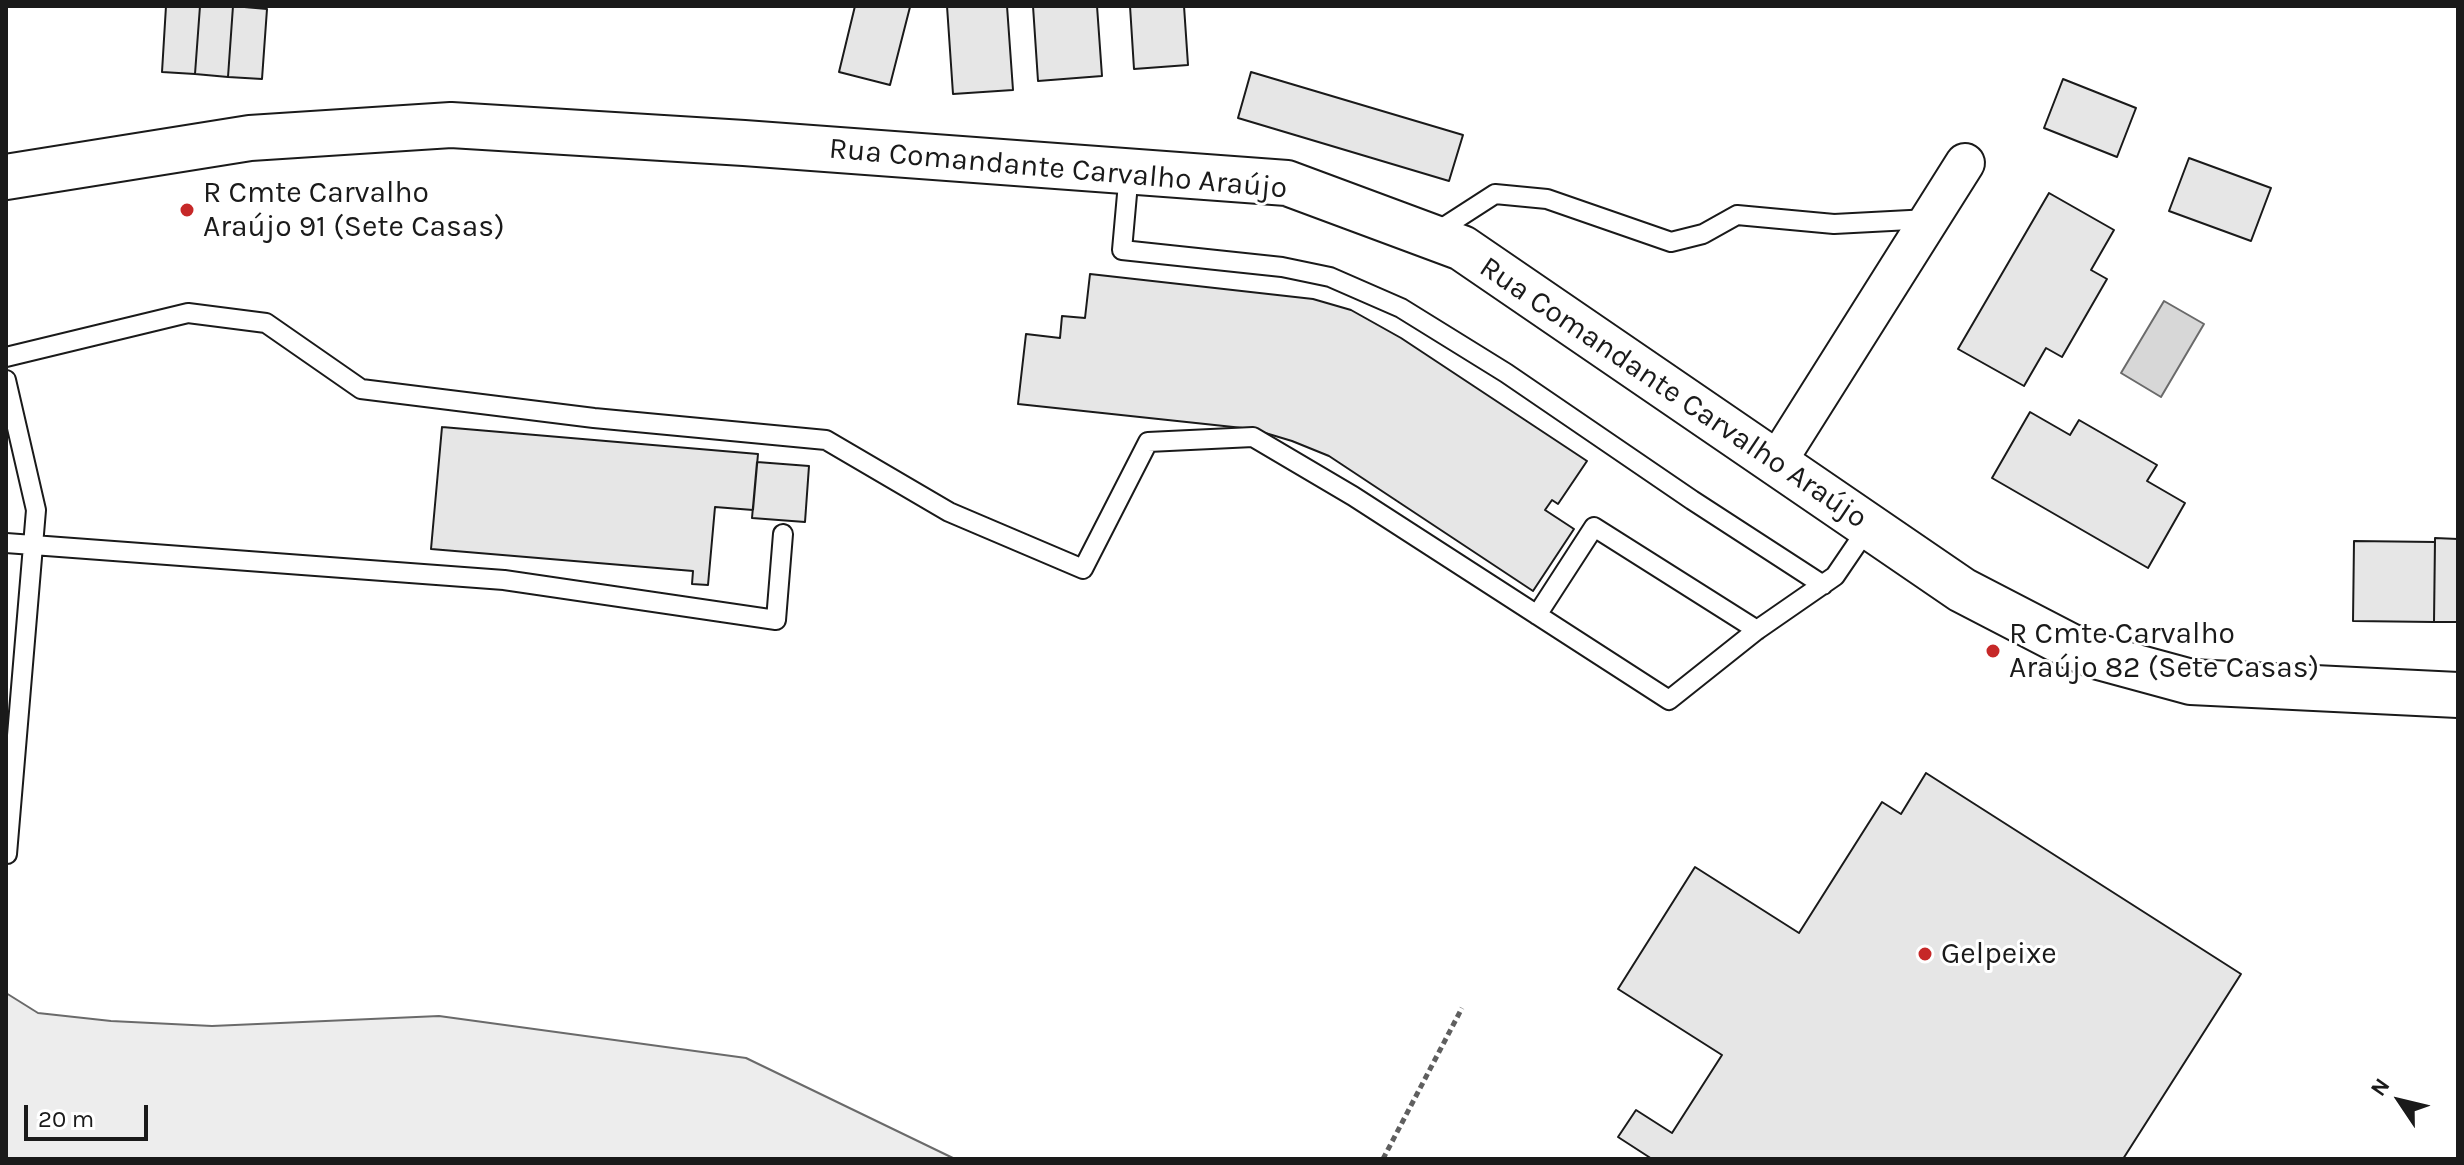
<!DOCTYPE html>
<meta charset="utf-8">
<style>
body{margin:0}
#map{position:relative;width:2464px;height:1165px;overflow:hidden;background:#fff;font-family:Karla,sans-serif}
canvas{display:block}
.frame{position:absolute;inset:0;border:8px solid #1a1a1a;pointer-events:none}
.north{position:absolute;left:2360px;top:1061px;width:80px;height:80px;-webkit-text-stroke:6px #fff;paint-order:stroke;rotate:305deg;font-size:22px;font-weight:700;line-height:32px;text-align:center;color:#1a1a1a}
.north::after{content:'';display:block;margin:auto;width:28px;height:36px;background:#1a1a1a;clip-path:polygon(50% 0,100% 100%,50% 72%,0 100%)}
.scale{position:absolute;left:24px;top:1105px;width:124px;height:36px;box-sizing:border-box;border:4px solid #1a1a1a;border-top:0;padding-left:10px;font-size:24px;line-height:28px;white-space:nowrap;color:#1a1a1a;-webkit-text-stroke:6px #fff;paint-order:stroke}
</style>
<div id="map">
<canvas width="2464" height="1165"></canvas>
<div class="frame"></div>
<div class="north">N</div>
<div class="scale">20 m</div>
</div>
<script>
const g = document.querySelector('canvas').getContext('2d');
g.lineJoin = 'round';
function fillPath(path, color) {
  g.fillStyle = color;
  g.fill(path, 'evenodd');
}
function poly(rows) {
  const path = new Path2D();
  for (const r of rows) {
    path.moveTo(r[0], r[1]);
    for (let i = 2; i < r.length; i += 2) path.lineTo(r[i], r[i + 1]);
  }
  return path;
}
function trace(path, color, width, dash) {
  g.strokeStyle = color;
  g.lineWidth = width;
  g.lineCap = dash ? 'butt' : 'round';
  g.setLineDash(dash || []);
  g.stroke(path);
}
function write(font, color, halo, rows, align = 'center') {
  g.font = font + ' Karla,sans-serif';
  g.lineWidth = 6;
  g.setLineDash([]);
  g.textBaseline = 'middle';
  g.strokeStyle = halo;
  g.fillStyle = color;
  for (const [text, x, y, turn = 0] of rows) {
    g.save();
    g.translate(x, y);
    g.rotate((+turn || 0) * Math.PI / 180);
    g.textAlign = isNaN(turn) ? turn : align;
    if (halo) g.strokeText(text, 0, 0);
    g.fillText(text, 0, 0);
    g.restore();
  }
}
const built = poly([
 [6,993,38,1013,111,1021,212,1026,439,1016,746,1058,955,1159,6,1159,6,993]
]);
const water = poly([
 [2164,301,2204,324,2161,397,2121,373,2164,301]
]);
const building = poly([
 [166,6,200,6,195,74,162,72,166,6],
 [200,6,233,6,228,77,195,74,200,6],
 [233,6,267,9,262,79,228,77,233,6],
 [855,6,910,7,890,85,839,72,855,6],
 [947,6,1007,6,1013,90,953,94,947,6],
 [1033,6,1097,6,1102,76,1038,81,1033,6],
 [1130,6,1184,6,1188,65,1134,69,1130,6],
 [1251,72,1463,135,1449,181,1238,118,1251,72],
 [2063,79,2136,108,2117,157,2044,128,2063,79],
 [2189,158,2271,188,2251,241,2169,211,2189,158],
 [2049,193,2114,230,2091,270,2107,279,2062,357,2046,348,2024,386,1958,349,2049,193],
 [1090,274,1313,299,1351,310,1401,338,1587,461,1558,504,1552,500,1545,510,1574,529,1533,591,1329,456,1292,441,1252,429,1018,404,1026,334,1060,338,1062,316,1085,318,1090,274],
 [2030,412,2070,435,2079,420,2157,465,2147,481,2185,503,2148,568,1992,478,2030,412],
 [442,427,758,454,753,510,715,507,708,585,692,584,693,571,431,549,442,427],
 [757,462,809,466,805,522,752,518,757,462],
 [2435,538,2458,539,2458,622,2434,622,2435,538],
 [2354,541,2435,542,2434,622,2353,621,2354,541],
 [1926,773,2241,974,2123,1159,1652,1159,1618,1137,1636,1110,1672,1133,1722,1055,1618,989,1695,867,1799,933,1882,802,1901,814,1926,773]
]);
const path = poly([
 [1383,1159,1462,1008]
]);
const service = poly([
 [1129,172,1122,250,1282,267,1330,277,1401,308,1506,373,1692,500,1823,585],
 [1433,234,1495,194,1547,199,1671,242,1703,234,1737,215,1834,224,1929,219],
 [6,357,188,313,266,323,361,389,594,418,826,440,949,512,1083,569,1148,442,1253,437,1353,496,1669,700,1757,630,1835,576,1869,526],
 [6,380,36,510,7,854],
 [6,543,504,580,776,620,783,534],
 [1537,615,1594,527,1757,630]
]);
const minor = poly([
 [1776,463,1965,163]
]);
const secondary = poly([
 [6,177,250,138,451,125,744,143,1287,183,1462,248,1962,590,2070,646,2099,657,2191,682,2458,695]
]);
const markers = [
 [187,210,8,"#c62828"],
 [1993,651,8,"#c62828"],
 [1925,954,8,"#c62828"]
];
const streetNames = [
 ["Rua Comandante Carvalho Araújo",1058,169,5],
 ["Rua Comandante Carvalho Araújo",1673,393,34]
];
const poiNames = [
 ["R Cmte Carvalho",203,193],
 ["Araújo 91 (Sete Casas)",203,227],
 ["R Cmte Carvalho",2009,634],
 ["Araújo 82 (Sete Casas)",2009,668],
 ["Gelpeixe",1941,954]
];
fillPath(built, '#ededed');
trace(built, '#6a6a6a', 2);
fillPath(water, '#d7d7d7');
trace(water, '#6a6a6a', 2);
fillPath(building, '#e6e6e6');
trace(building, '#1a1a1a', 2);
trace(service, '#1a1a1a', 22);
trace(minor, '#1a1a1a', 42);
trace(secondary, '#1a1a1a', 48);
trace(path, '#5f5f5f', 5, [6, 4]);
trace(service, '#fff', 18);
trace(minor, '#fff', 38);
trace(secondary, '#fff', 44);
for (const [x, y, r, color] of markers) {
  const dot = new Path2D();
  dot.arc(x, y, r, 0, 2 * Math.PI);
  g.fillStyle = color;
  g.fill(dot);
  trace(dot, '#fff', 3);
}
write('30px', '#1a1a1a', '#fff', streetNames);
write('30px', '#1a1a1a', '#fff', poiNames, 'left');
</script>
